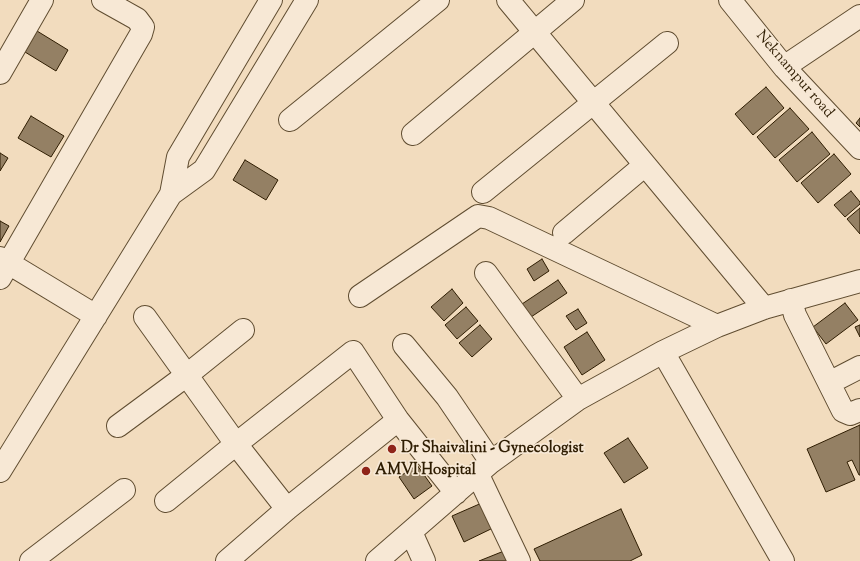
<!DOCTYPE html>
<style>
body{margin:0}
canvas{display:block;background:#f2dcbe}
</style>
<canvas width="860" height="561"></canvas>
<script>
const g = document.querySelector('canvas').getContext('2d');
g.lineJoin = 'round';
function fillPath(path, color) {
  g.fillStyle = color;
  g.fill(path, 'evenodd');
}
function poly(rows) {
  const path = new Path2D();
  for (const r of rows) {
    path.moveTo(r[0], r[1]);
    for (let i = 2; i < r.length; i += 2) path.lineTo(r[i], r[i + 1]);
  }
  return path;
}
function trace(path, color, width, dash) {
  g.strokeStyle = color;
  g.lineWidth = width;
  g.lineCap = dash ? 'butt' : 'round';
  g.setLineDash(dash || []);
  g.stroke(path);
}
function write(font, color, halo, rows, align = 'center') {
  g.font = font + ' "Sorts Mill Goudy",serif';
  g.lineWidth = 3.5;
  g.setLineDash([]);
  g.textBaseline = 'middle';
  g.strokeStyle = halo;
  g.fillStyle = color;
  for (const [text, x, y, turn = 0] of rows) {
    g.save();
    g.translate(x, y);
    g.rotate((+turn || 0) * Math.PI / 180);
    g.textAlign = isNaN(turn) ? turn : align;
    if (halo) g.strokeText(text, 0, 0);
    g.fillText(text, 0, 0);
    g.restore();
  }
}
const building = poly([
 [37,31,68,50,56,71,25,52,37,31],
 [766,87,784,108,753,135,735,114,766,87],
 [790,108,809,129,775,158,757,137,790,108],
 [31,116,64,136,51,157,18,138,31,116],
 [860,118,860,127,856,123,860,118],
 [812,132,830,154,797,182,779,160,812,132],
 [0,153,8,158,0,171,0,153],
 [834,154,851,174,818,203,801,183,834,154],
 [245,160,278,180,266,200,233,180,245,160],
 [851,191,860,202,860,204,845,217,834,205,851,191],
 [860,208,860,234,847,219,860,208],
 [0,221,9,226,0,242,0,221],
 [542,259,549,271,534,281,527,269,542,259],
 [558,280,567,293,531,317,522,304,558,280],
 [452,289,463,303,444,321,431,307,452,289],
 [845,303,858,320,826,344,813,327,845,303],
 [466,307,478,321,457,339,445,325,466,307],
 [578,309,587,323,576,330,566,316,578,309],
 [480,325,492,339,472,357,459,343,480,325],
 [860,325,860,337,855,327,860,325],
 [587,332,605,360,582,375,564,347,587,332],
 [860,425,860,475,859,475,852,460,847,462,855,480,826,492,807,449,860,425],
 [628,438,648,468,624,483,604,453,628,438],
 [417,465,432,486,414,499,399,477,417,465],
 [484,502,495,527,464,542,452,516,484,502],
 [621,509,642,555,630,561,540,561,534,549,621,509],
 [504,551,509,561,479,561,504,551]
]);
const minor = poly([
 [508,0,764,308],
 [730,0,784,67,860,148],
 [784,67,860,16],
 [0,73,42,0],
 [290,120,438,0],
 [413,134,573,0],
 [483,192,667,43],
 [171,194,204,170,307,0],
 [564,233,645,165],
 [0,258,96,316],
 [486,273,578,399],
 [0,278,141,34,143,27,137,19,103,0],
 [360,296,478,216,489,218,717,326],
 [791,300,795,315,843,411,850,414,860,410],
 [145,317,236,444,287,509],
 [404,345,447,397,491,462],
 [663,352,783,561],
 [829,383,860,367],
 [118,426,187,375,243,330],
 [0,471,171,194,178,157,271,0],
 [478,475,519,561],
 [166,501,236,444,353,352,398,420],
 [411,532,424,561],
 [31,561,124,490],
 [227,561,287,509,398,420,456,493],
 [377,561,491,462,578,399,663,352,717,326,764,308,860,281]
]);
const markers = [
 [392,449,5,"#8f2418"],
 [366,471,5,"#8f2418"]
];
const streetNames = [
 ["Neknampur road",794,75,49]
];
const poiNames = [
 ["Dr Shaivalini - Gynecologist",401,449],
 ["AMVI Hospital",375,471]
];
fillPath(building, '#948064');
trace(building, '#2f1d02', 1);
trace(minor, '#604d31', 24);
trace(minor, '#f7e8d5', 22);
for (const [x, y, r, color] of markers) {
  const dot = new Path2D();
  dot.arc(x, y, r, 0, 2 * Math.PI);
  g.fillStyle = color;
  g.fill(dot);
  trace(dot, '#f7e8d5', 1.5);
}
write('15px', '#2f1d02', '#f7e8d5', streetNames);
write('bold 15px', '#2f1d02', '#f7e8d5', poiNames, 'left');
</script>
